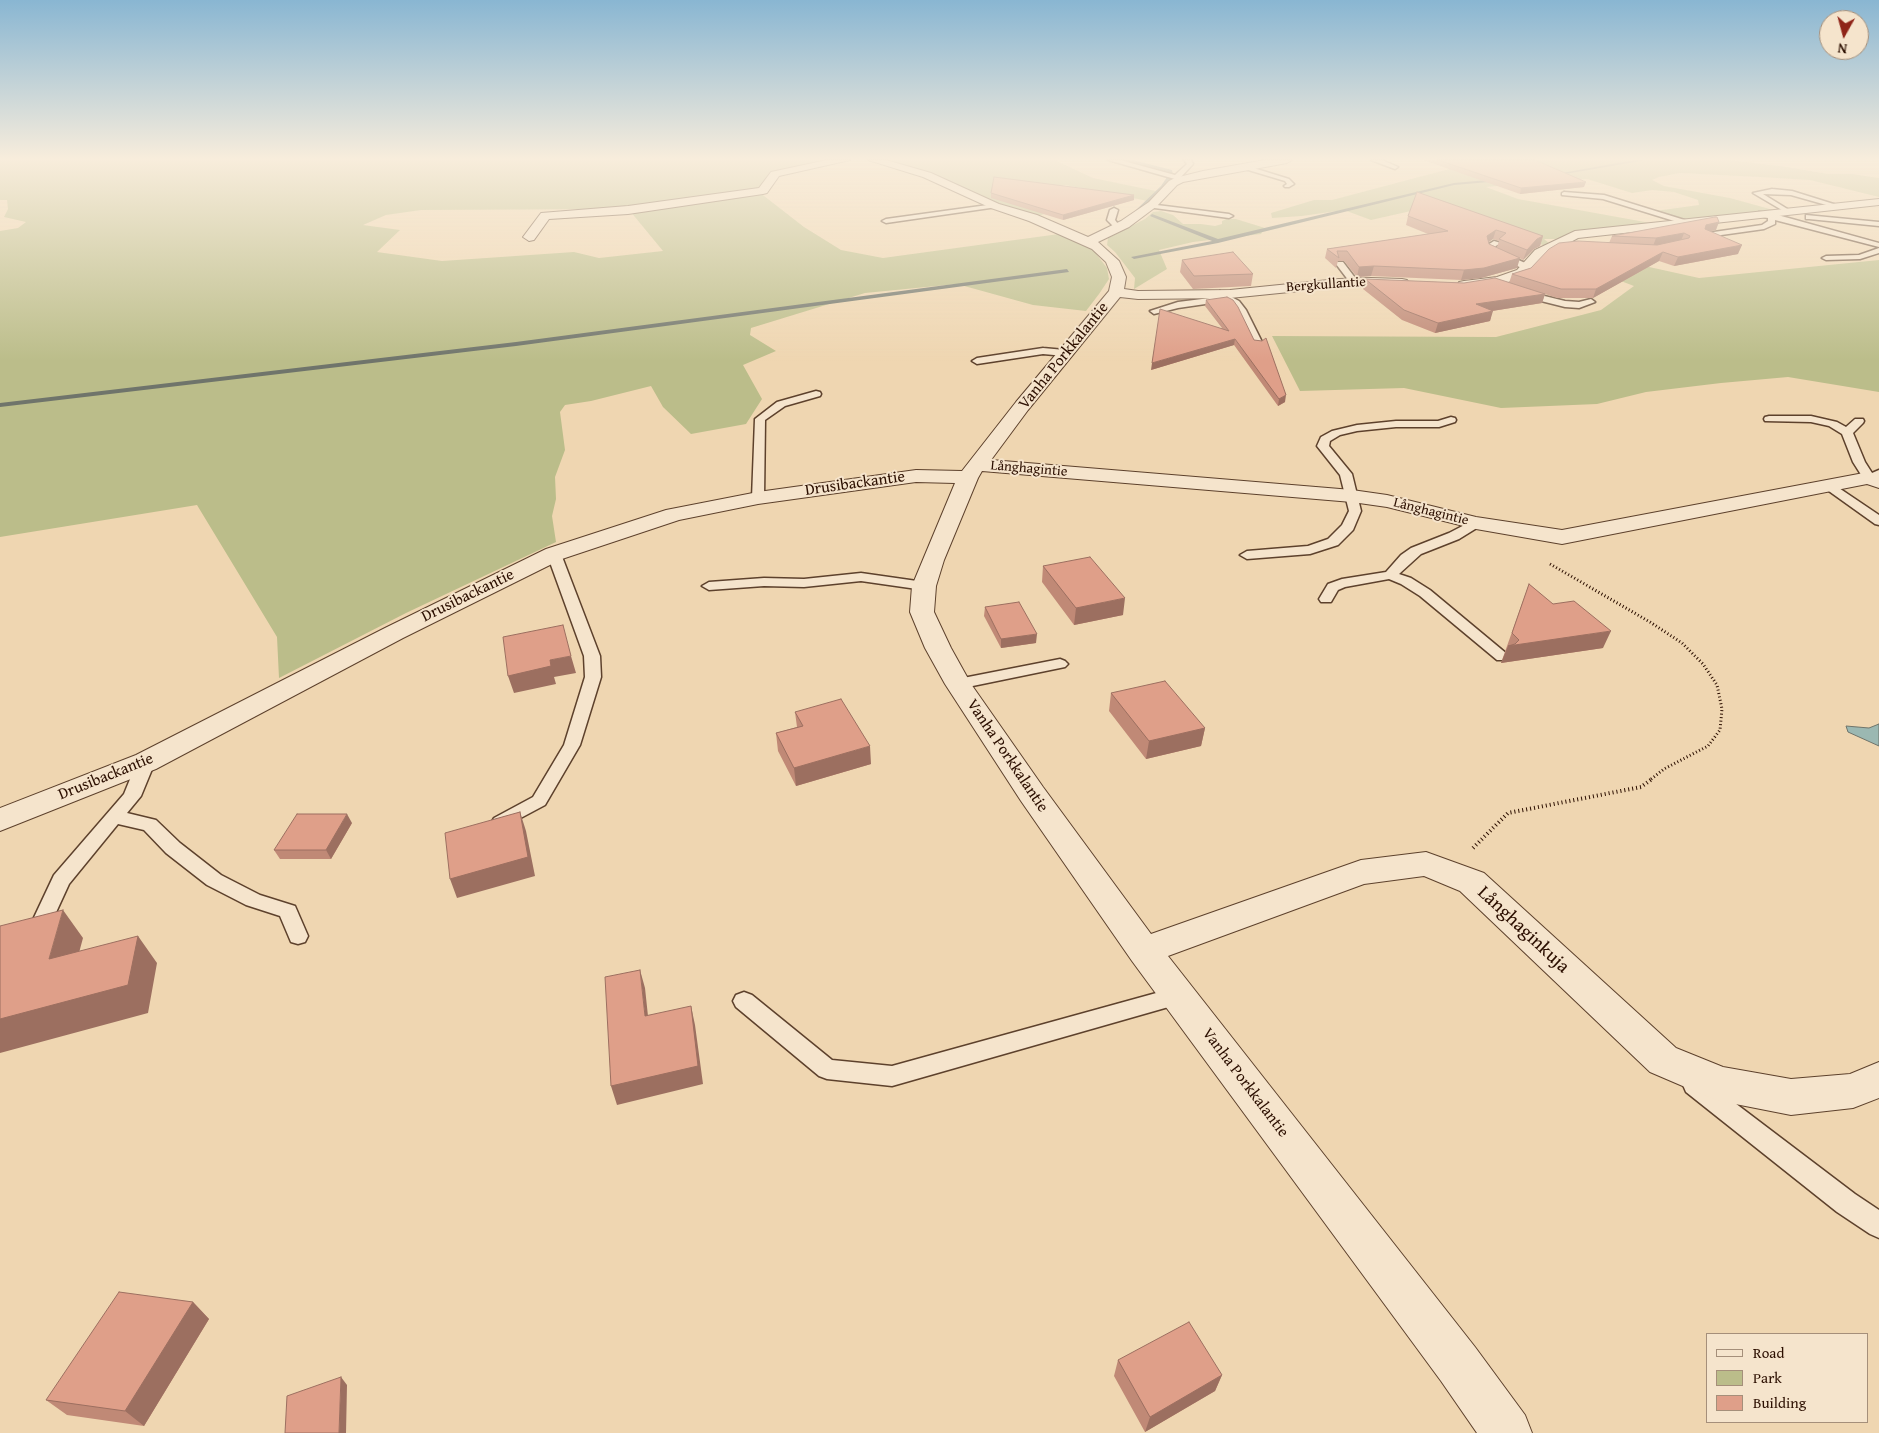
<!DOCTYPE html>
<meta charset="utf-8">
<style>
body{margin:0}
#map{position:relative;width:1879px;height:1433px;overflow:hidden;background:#efd6b1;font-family:"Gentium Book Plus",serif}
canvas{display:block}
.legend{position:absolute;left:1706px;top:1333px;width:162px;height:90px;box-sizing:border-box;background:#f5e4cc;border:1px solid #a58f7a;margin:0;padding:6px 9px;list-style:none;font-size:15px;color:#2c0f00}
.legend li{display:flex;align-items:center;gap:10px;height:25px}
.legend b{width:25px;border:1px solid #a58f7a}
.north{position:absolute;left:1819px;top:10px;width:50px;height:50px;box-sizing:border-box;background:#f5e4cc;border:1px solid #a58f7a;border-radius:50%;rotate:187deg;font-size:14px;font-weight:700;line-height:20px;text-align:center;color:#2c0f00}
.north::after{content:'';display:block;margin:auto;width:18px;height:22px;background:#8f2418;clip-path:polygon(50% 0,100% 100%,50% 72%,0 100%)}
</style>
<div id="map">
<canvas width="1879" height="1433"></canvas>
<ul class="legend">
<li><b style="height:6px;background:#f5e4cc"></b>Road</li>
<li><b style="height:14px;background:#bbbd8a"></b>Park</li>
<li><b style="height:14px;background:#df9f89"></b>Building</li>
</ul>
<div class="north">N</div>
</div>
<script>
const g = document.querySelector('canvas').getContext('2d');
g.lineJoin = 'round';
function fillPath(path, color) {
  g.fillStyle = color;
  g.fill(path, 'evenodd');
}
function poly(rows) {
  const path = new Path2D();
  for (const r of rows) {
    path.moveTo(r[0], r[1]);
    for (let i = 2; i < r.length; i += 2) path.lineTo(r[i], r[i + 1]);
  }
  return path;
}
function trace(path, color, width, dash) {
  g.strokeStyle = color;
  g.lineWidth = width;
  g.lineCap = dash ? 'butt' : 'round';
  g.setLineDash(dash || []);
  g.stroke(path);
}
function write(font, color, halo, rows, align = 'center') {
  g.font = font + ' "Gentium Book Plus",serif';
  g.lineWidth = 4;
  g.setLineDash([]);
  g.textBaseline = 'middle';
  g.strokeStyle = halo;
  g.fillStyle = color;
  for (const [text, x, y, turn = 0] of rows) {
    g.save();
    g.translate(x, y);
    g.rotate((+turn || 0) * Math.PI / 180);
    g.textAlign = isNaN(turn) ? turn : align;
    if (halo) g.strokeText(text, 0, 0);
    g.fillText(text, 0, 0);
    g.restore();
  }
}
const green = poly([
 [0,160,838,160,772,173,758,190,628,209,421,210,386,215,363,225,400,230,377,252,442,261,574,252,599,258,663,251,630,211,759,192,804,227,841,250,883,258,1059,234,1091,247,1107,268,1109,279,1099,294,1086,311,1033,305,957,284,865,293,751,328,750,335,776,351,743,365,762,399,746,424,691,434,663,407,651,386,591,401,565,405,560,412,565,450,555,477,556,499,552,516,556,542,406,613,279,678,277,637,197,505,0,537,0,231,18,228,26,222,4,217,8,209,7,200,0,200],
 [881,160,1055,160,1093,178,1156,191,1148,201,1065,185,1038,190,1059,210,1034,217],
 [1522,160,1729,160,1780,166,1829,174,1852,174,1879,178,1879,197,1810,180,1759,177,1680,173,1659,177,1652,180,1664,186,1730,198,1777,211,1688,221,1655,211,1699,205,1698,200,1674,192,1652,190,1632,193,1587,179,1486,187,1518,199,1656,224,1571,234,1556,239,1544,239,1549,243,1546,246,1466,219,1411,211,1371,220,1344,210,1302,216,1272,218,1271,213,1314,200,1332,200,1453,168],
 [1161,211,1173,215,1183,224,1201,224,1215,226,1222,224,1222,221,1226,219,1236,219,1265,228,1261,234,1193,242,1159,250,1167,269,1134,289,1135,278,1115,252,1107,245,1108,238,1145,219,1153,212],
 [1547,253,1586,253,1699,278,1879,260,1879,392,1788,377,1721,383,1646,392,1597,404,1501,408,1404,388,1300,391,1272,336,1496,337,1601,310,1634,286]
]);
const water = poly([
 [1879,724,1879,746,1848,732,1846,726,1869,728,1879,724]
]);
const stream = poly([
 [1124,160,1133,160,1172,170,1173,175,1169,176,1168,172,1124,160],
 [1634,160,1647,160,1553,176,1551,175,1634,160],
 [1167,177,1171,178,1165,188,1140,212,1136,212,1136,210,1161,186,1167,177],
 [1499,179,1501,181,1454,185,1218,243,1134,259,1131,257,1212,241,1150,216,1152,214,1218,239,1454,183,1499,179],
 [1067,269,1069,272,516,346,0,407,0,403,516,342,1067,269]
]);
const pathFar1 = poly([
 [1550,564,1650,622,1682,643,1703,664,1717,685,1722,709,1720,730,1708,746,1664,769,1650,780]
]);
const path = poly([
 [1473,848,1508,813,1641,787,1652,779]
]);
const service = poly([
 [1108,160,1120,160,1175,175,1187,164,1184,160,1191,160,1193,164,1181,177,1185,179,1182,181,1108,160],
 [1371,160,1382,160,1398,167,1395,169,1371,160],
 [1247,166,1289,179,1294,184,1289,187,1285,187,1284,186,1287,184,1285,181,1245,169,1245,167,1247,166],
 [1772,189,1792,191,1840,206,1837,208,1791,195,1763,194,1789,210,1791,211,1787,213,1753,193,1772,189],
 [1564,192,1604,195,1691,222,1684,224,1603,199,1562,195,1562,193,1564,192],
 [995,204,998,206,997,207,886,223,882,221,886,219,995,204],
 [1149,204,1229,214,1233,216,1229,218,1147,207,1146,206,1149,204],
 [1114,208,1118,210,1115,220,1121,228,1117,230,1107,220,1110,210,1114,208],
 [1759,212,1774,214,1879,243,1879,247,1775,220,1775,224,1764,229,1707,237,1703,235,1707,233,1762,225,1768,221,1768,218,1759,216,1759,212],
 [1806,215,1879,222,1879,226,1809,219,1806,219,1806,215],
 [1494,241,1501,243,1494,247,1495,250,1530,265,1530,269,1524,269,1488,253,1486,246,1494,241],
 [1879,248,1879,253,1860,259,1826,260,1822,258,1826,256,1859,255,1879,248],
 [1337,262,1343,262,1359,283,1358,285,1352,285,1336,264,1337,262],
 [1220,291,1239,301,1246,310,1263,344,1261,346,1255,346,1239,312,1233,305,1226,301,1178,308,1154,314,1150,311,1178,302,1218,297,1216,294,1220,291],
 [1524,291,1565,301,1579,302,1591,299,1595,302,1579,308,1565,307,1521,296,1520,294,1524,291],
 [1043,348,1065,350,1070,353,1065,356,1043,354,977,364,972,361,977,358,1043,348],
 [816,391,820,392,821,394,820,396,785,406,765,420,764,498,758,502,754,501,752,498,755,419,777,402,816,391],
 [1769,416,1811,416,1837,422,1846,427,1855,419,1863,419,1864,421,1863,423,1853,433,1865,462,1872,473,1879,470,1879,478,1869,482,1865,481,1853,462,1842,434,1829,426,1811,422,1765,421,1764,419,1765,417,1769,416],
 [1451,417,1455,418,1456,420,1455,422,1439,427,1396,427,1357,431,1340,435,1330,441,1329,446,1352,474,1361,511,1353,530,1338,545,1310,554,1247,559,1240,555,1247,551,1308,546,1328,539,1342,525,1349,511,1340,475,1317,446,1321,437,1332,431,1357,425,1396,421,1438,421,1451,417],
 [1830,482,1879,515,1879,525,1875,524,1826,489,1824,486,1830,482],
 [1476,519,1480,520,1482,523,1480,526,1459,539,1421,554,1399,574,1411,578,1430,590,1507,654,1510,657,1507,660,1497,660,1420,596,1401,584,1389,579,1345,587,1338,590,1331,602,1321,602,1319,599,1328,584,1342,579,1386,572,1401,555,1411,548,1449,533,1476,519],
 [554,550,561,554,600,656,601,677,580,745,545,805,500,829,494,828,491,823,494,818,533,797,564,745,585,677,584,656,547,554,554,550],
 [861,573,924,582,931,586,924,590,861,581,804,587,764,586,709,590,702,586,709,582,764,578,804,579,861,573],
 [1060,659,1065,661,1068,664,1065,667,958,689,952,687,950,684,952,681,958,679,1060,659],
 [146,756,152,758,155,762,141,796,127,813,156,820,180,843,221,875,260,895,295,906,308,936,305,942,298,944,291,942,280,916,246,905,207,885,166,853,144,830,118,824,69,884,47,932,40,934,33,932,30,926,54,875,124,794,137,762,140,758,146,756],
 [1178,987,1186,990,1189,996,1186,1002,892,1086,827,1079,819,1076,736,1007,733,1001,736,995,744,992,752,995,832,1060,892,1066,1178,987],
 [1694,1075,1702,1078,1855,1194,1879,1210,1879,1238,1870,1234,1837,1212,1686,1092,1683,1085,1686,1078,1694,1075]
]);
const minor = poly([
 [827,160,850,160,779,176,767,193,763,194,628,214,549,219,534,240,529,241,523,237,541,213,628,206,759,188,771,172,827,160],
 [868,160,886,160,931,173,999,204,1037,215,1088,237,1121,221,1149,202,1169,181,1175,178,1203,171,1265,160,1292,160,1287,163,1183,182,1177,185,1157,206,1129,227,1098,242,1119,261,1126,277,1124,289,1138,291,1230,290,1339,279,1371,278,1402,279,1407,280,1409,283,1407,286,1402,287,1339,287,1230,298,1138,299,1120,297,1028,410,991,460,1352,490,1387,495,1476,517,1562,530,1869,472,1879,475,1879,488,1867,484,1562,544,1476,529,1387,507,1352,502,982,471,978,478,944,560,936,586,934,612,951,648,971,684,1043,787,1151,934,1361,860,1426,852,1484,873,1676,1048,1723,1067,1791,1079,1850,1074,1879,1062,1879,1098,1853,1108,1791,1115,1720,1101,1706,1096,1650,1072,1460,891,1424,876,1364,884,1168,956,1475,1347,1525,1415,1532,1433,1477,1433,1441,1381,1132,961,1021,801,945,684,925,648,910,612,912,586,955,483,916,482,758,504,679,520,562,559,403,638,156,769,0,831,0,808,136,755,385,628,546,549,666,510,758,492,916,470,962,471,1016,402,1109,291,1112,277,1106,262,1092,249,1029,221,991,208,923,177,868,160],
 [1879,199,1879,205,1578,238,1545,256,1527,276,1499,285,1464,289,1459,288,1457,285,1459,282,1464,281,1497,277,1517,270,1535,250,1575,231,1879,199]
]);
const wall = poly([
 [1423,160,1535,160,1584,187,1520,194],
 [991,193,1134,195,1134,200,1063,220,991,198],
 [1408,216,1543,236,1540,246,1534,249,1523,260,1519,258,1517,268,1481,278,1461,280,1371,276,1357,277,1344,261,1338,261,1336,268,1325,258,1327,249,1428,234,1406,225],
 [1493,239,1499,241,1497,247,1489,244,1489,242],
 [1716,230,1710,231,1738,254,1674,266,1659,261,1593,298,1557,298,1545,294,1542,303,1492,311,1490,321,1435,333,1402,320,1363,289,1365,279,1464,283,1509,283,1512,274,1531,268,1609,243,1612,236],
 [1182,260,1253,274,1251,286,1193,289,1180,272],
 [1206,300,1285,402,1278,406,1234,345,1151,370,1222,328,1205,306],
 [1043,566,1123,615,1074,625,1042,582],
 [1529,584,1603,648,1501,663],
 [985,607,1036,643,1001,648,984,616],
 [1111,693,1205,728,1201,746,1146,759,1109,711],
 [795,712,871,764,796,786,778,751,776,733,797,727],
 [352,823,331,859,280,859,274,850],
 [193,1302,209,1319,144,1426,67,1415,46,1400],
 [1118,1360,1222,1375,1215,1391,1145,1432,1114,1376]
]);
const shadedWall = poly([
 [1586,182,1584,187,1520,194,1521,188],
 [1134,195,1134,200,1063,220,1063,215],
 [1719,222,1716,230,1702,233,1706,225],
 [1496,230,1493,239,1484,245,1487,236],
 [1684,233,1681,241,1653,246,1656,238],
 [1543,236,1540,246,1534,249,1523,260,1527,250,1537,239],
 [1742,245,1738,254,1674,266,1678,257],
 [1663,252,1659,261,1593,298,1596,289],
 [1520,258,1517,268,1481,278,1461,280,1464,270],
 [1374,266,1371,276,1357,277,1359,267],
 [1545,294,1542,303,1473,314,1476,304],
 [1493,311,1490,321,1435,333,1438,323],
 [1235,339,1234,345,1151,370,1152,363],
 [1286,395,1285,402,1278,406,1279,399],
 [1125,598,1123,615,1074,625,1076,608],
 [1611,631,1603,648,1501,663,1508,646],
 [1037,634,1036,643,1001,648,1001,639],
 [571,656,576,673,554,677,556,684,514,693,508,676,550,660],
 [1205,728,1201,746,1146,759,1149,741],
 [870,746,871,764,796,786,794,768],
 [520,812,526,831,535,876,457,898,450,879],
 [347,814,352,823,331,859,326,850],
 [63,910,83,938,70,986,49,959],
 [138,936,157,963,148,1013,0,1053,0,1019],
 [640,970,645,988,650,1035,645,1016],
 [691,1006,695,1025,703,1084,617,1105,611,1086],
 [193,1302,209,1319,144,1426,125,1411],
 [1222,1375,1215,1391,1145,1432,1150,1417],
 [341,1377,347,1385,346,1433,339,1433]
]);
const building = poly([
 [1438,160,1535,160,1586,182,1521,188,1438,160],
 [994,177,1134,195,1063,215,991,193,994,177],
 [1417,192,1543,236,1537,239,1527,250,1499,239,1506,233,1496,230,1487,236,1489,244,1520,258,1484,268,1464,270,1374,266,1359,267,1347,251,1337,251,1339,258,1327,249,1448,231,1408,216,1417,192],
 [1715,217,1717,217,1719,222,1706,225,1705,229,1742,245,1678,257,1663,252,1596,289,1561,289,1512,274,1531,268,1549,249,1559,243,1578,241,1657,245,1689,238,1690,236,1684,233,1656,238,1612,236,1715,217],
 [1233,252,1253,274,1194,276,1182,260,1233,252],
 [1495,278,1545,294,1476,304,1493,311,1438,323,1404,310,1365,279,1464,283,1495,278],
 [1227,297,1233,300,1238,307,1254,340,1262,341,1266,338,1286,395,1279,399,1235,339,1152,363,1160,309,1229,331,1206,300,1227,297],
 [1090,557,1125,598,1076,608,1043,566,1090,557],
 [1529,584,1553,604,1574,601,1611,631,1508,646,1515,644,1519,640,1512,633,1529,584],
 [1019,602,1037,634,1001,639,985,607,1019,602],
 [563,625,571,656,550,660,551,666,508,676,503,637,563,625],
 [1165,681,1205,728,1149,741,1111,693,1165,681],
 [841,699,870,746,794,768,776,733,803,726,795,712,841,699],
 [520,812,528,857,450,879,445,833,520,812],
 [297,814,347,814,326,850,274,850,297,814],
 [63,910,49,959,138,936,128,985,0,1019,0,926,63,910],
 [640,970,645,1016,691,1006,698,1066,611,1086,605,977,640,970],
 [119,1292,193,1302,125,1411,46,1400,119,1292],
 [1189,1322,1222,1375,1150,1417,1118,1360,1189,1322],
 [341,1377,339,1433,285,1433,287,1396,341,1377]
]);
const farStreetnames = [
 ["Bergkullantie",1326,285,-4],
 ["Långhagintie",1029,469,5],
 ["Långhagintie",1431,512,14]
];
const streetNames = [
 ["Vanha Porkkalantie",1064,356,-51],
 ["Drusibackantie",855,484,-8],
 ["Drusibackantie",468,596,-26],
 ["Vanha Porkkalantie",1007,756,56],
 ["Drusibackantie",106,777,-22],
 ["Vanha Porkkalantie",1245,1083,53]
];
const nearStreetnames = [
 ["Långhaginkuja",1523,930,43]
];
fillPath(green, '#bbbd8a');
fillPath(water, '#9bb8b2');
trace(water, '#6f746b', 1);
fillPath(stream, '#6f746b');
trace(service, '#5d412c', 3);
trace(minor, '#5d412c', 2);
trace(pathFar1, '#2c0f00', 3, [1, 2.5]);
trace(path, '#2c0f00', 4, [1, 3]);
fillPath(service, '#f5e4cc');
fillPath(minor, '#f5e4cc');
fillPath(wall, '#c08976');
fillPath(shadedWall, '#9c6f60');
fillPath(building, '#df9f89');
trace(building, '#9c6f60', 1);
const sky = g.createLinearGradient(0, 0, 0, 361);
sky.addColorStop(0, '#89b6d2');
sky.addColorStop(0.44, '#f8eddc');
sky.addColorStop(1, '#f8eddc00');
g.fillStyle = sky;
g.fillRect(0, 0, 1879, 361);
write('14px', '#2c0f00', '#f5e4cc', farStreetnames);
write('16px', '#2c0f00', '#f5e4cc', streetNames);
write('19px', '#2c0f00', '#f5e4cc', nearStreetnames);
</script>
